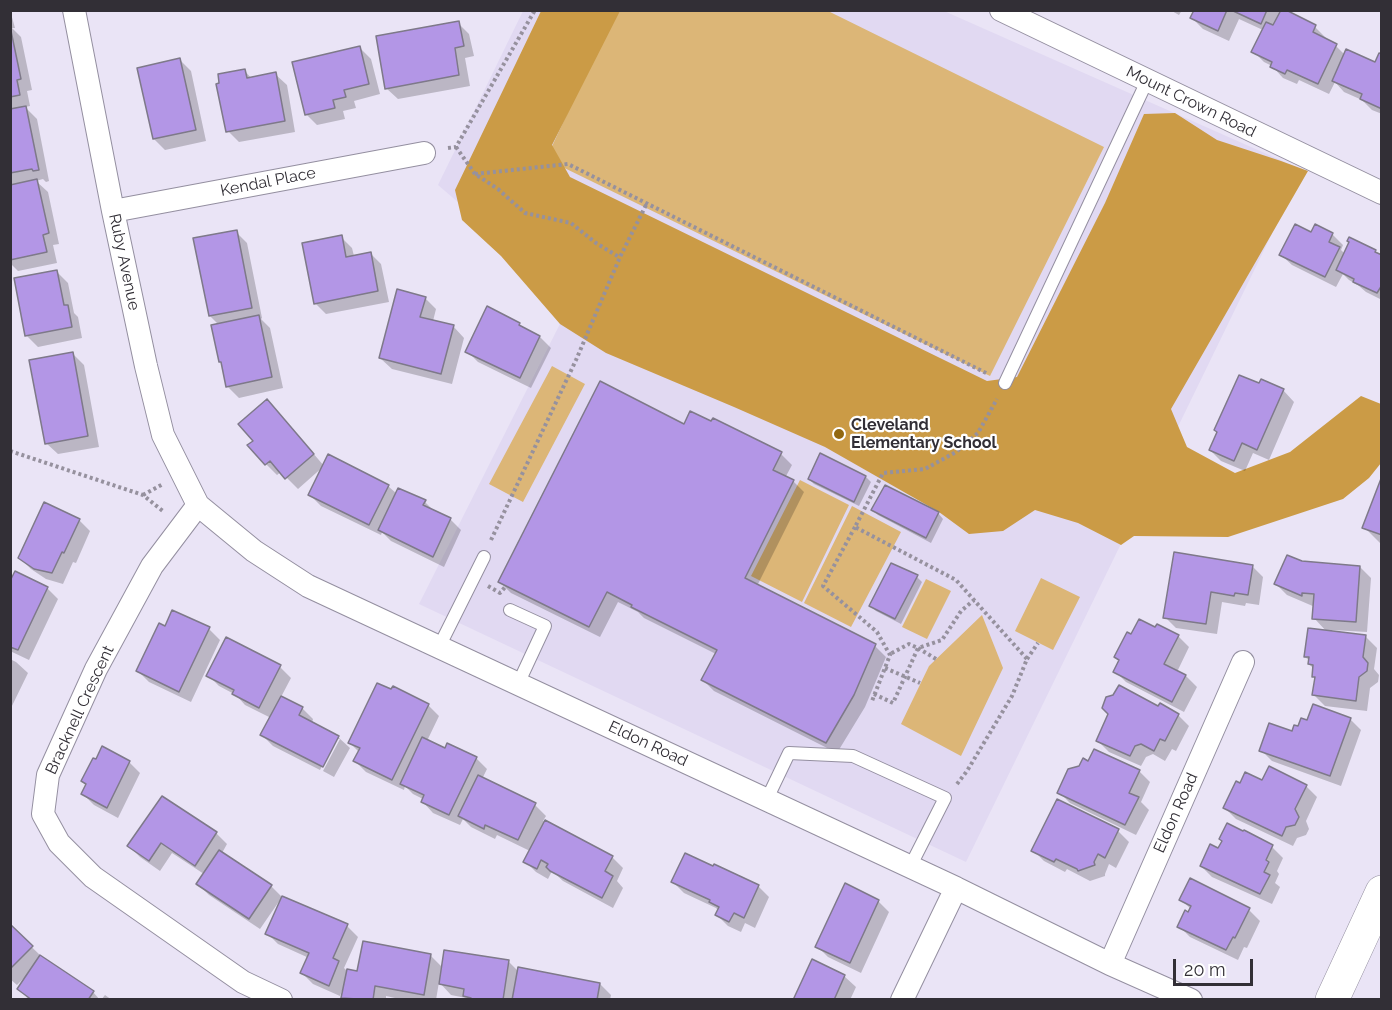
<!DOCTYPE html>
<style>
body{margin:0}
#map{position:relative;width:1392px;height:1010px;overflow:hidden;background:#eae4f6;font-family:Raleway,sans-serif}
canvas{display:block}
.frame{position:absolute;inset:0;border:12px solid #322f36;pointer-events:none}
.scale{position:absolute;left:1173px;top:959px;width:80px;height:27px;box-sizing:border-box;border:3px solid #322f36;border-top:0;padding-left:8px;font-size:18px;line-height:21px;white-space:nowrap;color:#322f36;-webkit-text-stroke:4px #fff;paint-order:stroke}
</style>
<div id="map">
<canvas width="1392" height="1010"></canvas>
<div class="frame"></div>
<div class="scale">20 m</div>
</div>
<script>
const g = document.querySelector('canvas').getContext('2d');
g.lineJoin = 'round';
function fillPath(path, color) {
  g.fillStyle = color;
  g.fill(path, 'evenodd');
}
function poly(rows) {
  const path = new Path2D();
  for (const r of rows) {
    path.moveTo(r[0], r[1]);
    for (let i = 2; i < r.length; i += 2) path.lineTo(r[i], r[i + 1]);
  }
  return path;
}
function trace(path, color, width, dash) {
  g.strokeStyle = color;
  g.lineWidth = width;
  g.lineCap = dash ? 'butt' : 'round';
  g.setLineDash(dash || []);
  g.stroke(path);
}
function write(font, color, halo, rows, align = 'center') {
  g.font = font + ' Raleway,sans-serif';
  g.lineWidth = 4.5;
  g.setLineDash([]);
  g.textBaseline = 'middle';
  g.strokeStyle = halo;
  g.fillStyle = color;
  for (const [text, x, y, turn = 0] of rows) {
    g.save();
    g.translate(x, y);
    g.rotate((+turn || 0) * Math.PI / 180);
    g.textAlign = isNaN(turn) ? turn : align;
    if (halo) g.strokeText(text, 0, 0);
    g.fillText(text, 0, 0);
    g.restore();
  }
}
const built = poly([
 [523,11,944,11,1303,170,966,862,419,604,572,300,438,185]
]);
const green = poly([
 [616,10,828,11,1104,147,990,376,546,159],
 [552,366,585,384,523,502,489,484],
 [800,480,849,505,802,602,751,576],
 [852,506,901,532,851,627,804,603],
 [1041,578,1080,597,1053,650,1015,631],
 [926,579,951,591,927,639,902,627],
 [982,615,1003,668,961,756,901,724,929,666]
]);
const forest = poly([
 [541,11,620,11,552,145,570,177,987,381,1017,377,1105,203,1144,114,1175,113,1217,140,1281,161,1308,171,1171,409,1187,447,1235,473,1290,452,1361,396,1381,404,1381,463,1369,478,1343,499,1228,537,1134,536,1121,545,1078,523,1035,510,1003,531,969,534,939,512,825,447,734,407,606,353,560,324,501,256,462,220,455,190]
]);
const shadow = poly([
 [10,10,15,28,12,28,21,37,32,90,27,91,30,106,25,107,37,119,49,181,46,182,43,179,36,181,48,192,59,244,53,245,57,263,18,271,10,263],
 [1170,10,1182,10,1179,15],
 [1195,10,1283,10,1315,27,1326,38,1325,40,1336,46,1345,55,1376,64,1382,55,1382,114,1372,110,1362,100,1344,92,1335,82,1329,94,1299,80,1297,84,1283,78,1272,66,1264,62,1253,51,1263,30,1239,19,1229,41,1203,29,1192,18],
 [458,23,469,34,474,56,465,58,470,86,398,99,386,88],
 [360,48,371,59,380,94,354,101,356,108,343,111,345,119,317,125,306,114],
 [180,60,191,71,206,141,165,150,154,139],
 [244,70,252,79,275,74,287,85,295,132,239,142,228,131],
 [236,232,247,243,262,318,261,319,270,328,283,388,239,398,228,387,223,364,220,361,219,325,210,316],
 [1312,234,1332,234,1343,245,1341,250,1345,254,1351,243,1375,251,1382,256,1382,300,1366,292,1359,286,1349,280,1343,274,1336,287,1292,265,1280,254],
 [341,237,352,248,354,256,370,253,381,264,389,302,326,314,315,303],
 [57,272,68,283,74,313,78,317,82,338,38,347,27,336,16,280],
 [425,298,436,309,433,321,453,326,464,338,452,384,392,369,380,358],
 [519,324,526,331,540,337,551,348,531,388,478,362,467,351],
 [72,353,84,365,99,447,58,454,46,443],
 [1260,385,1283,390,1294,402,1269,460,1253,453,1245,471,1221,461,1210,450,1218,432],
 [278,412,324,466,298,489,281,472,277,475,266,464],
 [685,426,781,454,792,465,785,478,793,481,804,492,757,586,875,646,886,657,865,707,837,753,714,691,703,680,716,654,644,618,638,612,618,602,600,637,511,593,500,582],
 [866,477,871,482,859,506,814,484,809,479],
 [1382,478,1382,545,1364,527],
 [388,486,397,494,425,502,436,513,450,519,461,530,444,567,391,541,382,532,381,535,321,506,310,495],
 [873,510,938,513,943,519,931,543,878,515],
 [79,520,90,531,76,563,73,562,63,584,46,579,31,569,20,558],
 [1301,562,1360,567,1371,578,1367,632,1332,630,1332,632,1366,637,1377,648,1374,669,1379,675,1378,682,1370,688,1367,711,1325,706,1314,695,1316,679,1313,676,1314,669,1309,664,1310,661,1305,657,1327,632,1314,618,1315,607,1287,595,1276,584],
 [1252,566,1263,577,1259,605,1246,603,1245,606,1222,602,1217,634,1176,628,1165,617],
 [917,577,922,582,901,624,876,611,871,606],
 [10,584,47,588,58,599,29,660,10,651],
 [165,628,209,629,220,640,191,702,149,682,138,671],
 [1156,630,1178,636,1189,647,1177,672,1186,676,1197,687,1184,712,1126,682,1115,671,1120,661,1116,657,1132,636],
 [10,659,16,662,28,673,10,710],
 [280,667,291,678,281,697,302,708,313,719,312,723,338,737,350,748,334,777,323,771,340,739,336,739,320,770,273,746,262,735,271,718,245,705,236,695,219,686,208,675],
 [428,705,439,716,427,741,445,750,476,758,487,769,482,779,535,805,546,816,543,821,612,857,623,868,617,881,623,888,613,908,563,881,552,871,548,879,536,872,525,861,530,851,497,835,495,839,471,827,463,819,460,825,433,813,422,801,423,799,413,794,405,786,404,790,366,772,355,761,359,752,350,743],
 [1159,708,1178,715,1189,726,1176,751,1172,749,1165,761,1153,754,1146,757,1141,766,1109,752,1098,741,1110,714],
 [1350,719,1361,730,1341,786,1272,761,1261,750,1293,733,1308,722],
 [96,761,129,762,140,773,118,818,94,805,83,794,87,786,82,781],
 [1089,763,1139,771,1150,782,1141,802,1149,810,1136,835,1070,803,1059,792],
 [1263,782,1306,786,1317,797,1306,821,1309,829,1306,835,1297,838,1293,846,1236,819,1225,808],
 [162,798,216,833,227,844,222,853,271,886,282,897,347,926,358,937,344,968,347,971,358,973,364,943,431,956,443,968,508,961,519,972,600,984,611,995,610,1000,468,1000,466,998,451,995,439,982,436,1000,404,1000,386,996,386,1000,345,1000,343,998,343,988,340,996,313,984,302,973,309,958,278,944,267,933,281,901,280,900,260,929,209,895,198,884,204,874,172,853,160,871,140,857,129,846],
 [1118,831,1129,842,1116,868,1109,864,1105,874,1105,876,1090,881,1067,869,1065,872,1044,861,1033,850],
 [1223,841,1272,847,1283,858,1277,871,1279,874,1275,883,1280,887,1272,904,1212,877,1201,866,1219,850],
 [673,882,758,886,769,897,755,928,745,923,741,932,728,926,717,915,719,911,716,908,684,893],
 [1181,900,1249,910,1260,921,1247,948,1244,947,1238,960,1190,937,1179,926,1191,909],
 [878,901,889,912,861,973,828,957,817,946],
 [10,926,43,958,93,992,100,1000,29,1000,19,989,26,978,25,977,17,985,10,979],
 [844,976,856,987,850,1000,795,1000],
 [105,995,112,1000,101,1000]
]);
const building = poly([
 [1194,10,1227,10,1218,31,1190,18,1194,10],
 [1231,10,1267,10,1261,24,1231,10],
 [1281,10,1286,10,1316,25,1313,32,1337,44,1318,84,1287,70,1285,74,1270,67,1272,62,1251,52,1266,22,1273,25,1281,10],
 [459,21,464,46,455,48,459,75,385,89,376,36,459,21],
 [10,26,21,79,17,80,20,95,10,97,10,26],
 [360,46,369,84,344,90,346,97,333,100,335,108,305,115,292,62,360,46],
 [1346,49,1375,62,1379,53,1382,54,1382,109,1360,99,1362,94,1332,81,1346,49],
 [180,58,196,130,153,139,137,68,180,58],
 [245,69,247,78,276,72,285,121,226,132,216,84,219,83,218,74,245,69],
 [26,106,39,170,33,171,32,169,10,173,10,109,26,106],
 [37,179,49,233,43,235,47,252,10,260,10,185,37,179],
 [1295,224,1311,232,1315,224,1333,233,1329,242,1340,247,1325,277,1279,255,1295,224],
 [237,230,252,308,209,316,193,238,237,230],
 [342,235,346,257,371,252,378,291,314,304,302,243,342,235],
 [1349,237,1376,250,1375,252,1382,255,1382,285,1377,293,1353,282,1354,279,1336,270,1349,242,1347,241,1349,237],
 [57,270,64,305,68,305,72,327,25,336,14,278,57,270],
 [397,289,426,297,420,317,454,325,441,374,379,358,397,289],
 [487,306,520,323,519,325,540,336,520,378,465,352,487,306],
 [259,315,272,377,226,387,221,362,219,362,211,325,259,315],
 [73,352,88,436,45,444,29,360,73,352],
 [1239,375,1259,383,1261,379,1284,389,1257,450,1242,443,1234,461,1209,450,1217,432,1214,430,1239,375],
 [600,381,684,424,690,411,711,421,713,418,782,452,773,470,794,480,745,578,876,644,854,695,826,743,701,680,717,650,631,607,632,605,607,592,589,627,498,582,600,381],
 [267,399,314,454,285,479,270,461,265,465,247,445,253,441,238,424,267,399],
 [820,453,866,476,854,502,808,479,820,453],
 [328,454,389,485,369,525,308,495,328,454],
 [1382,476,1382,535,1362,528,1382,476],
 [885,485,939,512,926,538,871,510,885,485],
 [398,488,426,500,423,505,451,518,433,557,378,530,398,488],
 [44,502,80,519,64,553,62,552,52,573,34,569,18,558,44,502],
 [1174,552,1253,565,1248,595,1235,593,1234,596,1211,592,1206,624,1163,618,1174,552],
 [1287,555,1302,561,1360,566,1356,622,1312,619,1314,594,1302,593,1302,596,1274,584,1287,555],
 [891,563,918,575,895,619,869,606,891,563],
 [15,571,48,587,18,650,10,647,10,581,15,571],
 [172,610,210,627,179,692,136,671,159,623,165,626,172,610],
 [1139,619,1155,627,1157,624,1179,635,1164,664,1186,675,1172,702,1113,672,1119,660,1114,657,1127,632,1131,634,1139,619],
 [1308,628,1366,635,1363,657,1368,663,1367,671,1359,677,1356,701,1312,695,1315,677,1312,677,1313,665,1308,664,1309,657,1304,657,1308,628],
 [226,637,281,665,259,708,232,694,234,690,206,676,226,637],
 [377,683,391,689,393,686,429,704,392,780,353,761,360,748,348,743,377,683],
 [1119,685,1158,706,1160,703,1179,714,1165,741,1160,739,1154,751,1141,744,1135,746,1130,756,1096,741,1108,714,1102,708,1106,697,1113,695,1119,685],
 [281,696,303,707,299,715,339,736,323,767,260,735,281,696],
 [1313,704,1351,718,1330,776,1259,751,1269,723,1292,731,1294,725,1298,726,1301,718,1307,720,1313,704],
 [422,737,445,748,447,743,477,757,449,815,421,802,424,795,400,784,422,737],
 [102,746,130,761,107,808,81,794,86,784,81,781,93,758,96,759,102,746],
 [1094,749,1140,770,1129,793,1139,797,1125,825,1057,793,1068,769,1079,766,1083,758,1088,761,1094,749],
 [1269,766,1307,785,1295,809,1299,817,1295,825,1286,827,1282,836,1223,808,1236,781,1240,783,1245,772,1262,780,1269,766],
 [478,775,536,803,518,840,485,825,484,829,458,816,478,775],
 [162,796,217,832,195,866,161,843,149,861,127,846,162,796],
 [1057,799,1119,829,1105,858,1098,854,1094,862,1095,865,1078,871,1077,869,1056,859,1054,862,1031,851,1057,799],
 [545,820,613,856,605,871,613,876,602,898,550,871,546,867,548,864,541,860,537,869,523,862,545,820],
 [1227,823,1243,831,1244,830,1273,845,1266,860,1269,862,1264,872,1270,875,1260,894,1200,866,1210,844,1218,848,1222,841,1219,839,1227,823],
 [219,850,272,885,249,919,196,884,219,850],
 [685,853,713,866,714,864,759,885,744,918,734,913,729,922,715,915,719,907,709,902,710,900,671,882,685,853],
 [1190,878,1250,908,1235,938,1233,937,1226,950,1177,927,1185,910,1188,912,1191,906,1179,900,1190,878],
 [845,883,879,900,850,963,815,947,845,883],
 [282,896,348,924,333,958,339,961,329,986,300,973,309,953,265,934,282,896],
 [10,924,33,946,10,969,10,924],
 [363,941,431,954,424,995,375,986,373,1000,341,998,347,969,357,971,363,941],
 [444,950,509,960,503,1000,470,1000,471,998,463,996,464,989,439,984,444,950],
 [40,955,94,991,88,1000,32,1000,17,989,40,955],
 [812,959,845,975,834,1000,793,1000,812,959],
 [518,967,600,983,597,1000,512,1000,518,967]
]);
const path = poly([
 [456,147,475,174,498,189,525,213,571,223,596,243,619,257],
 [448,148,456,147,535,10],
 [475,174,568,164,988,374],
 [10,451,143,495,164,512],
 [143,495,163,484],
 [855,527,823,586,877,632,890,655,872,701],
 [491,540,576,360,620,257,647,203],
 [488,586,500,593,506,586],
 [936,659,918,648,942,640,961,611,974,600],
 [1027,659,1038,643],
 [885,668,920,683],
 [874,694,893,703,918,648,909,644,890,654],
 [957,784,967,771,1012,696,1027,659,956,580,855,527,883,473,925,469,956,452,978,433,997,399]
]);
const lane = poly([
 [1005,383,1147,81],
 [510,610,545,626,518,684],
 [439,647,484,557],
 [767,799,789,753,853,756,945,798,910,867]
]);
const street = poly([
 [74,10,113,211,146,366,163,435,198,505,254,551,308,586,956,888,1110,964,1191,1000],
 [1001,10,1382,193],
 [113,211,424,153],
 [198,505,152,566,96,669,48,775,43,814,59,843,93,877,243,982,281,1000],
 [1110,964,1243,662],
 [902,1000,956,888]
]);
const secondary = poly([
 [1332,1000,1382,892]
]);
const markers = [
 [839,434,6,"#926811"]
];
const streetNames = [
 ["Mount Crown Road",1191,102,26],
 ["Kendal Place",268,182,-11],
 ["Ruby Avenue",124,262,78],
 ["Bracknell Crescent",80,710,-65],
 ["Eldon Road",648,744,25],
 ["Eldon Road",1176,813,-66]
];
const poiNames = [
 ["Cleveland",851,425],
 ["Elementary School",851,443]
];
fillPath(built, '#e1d9f2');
fillPath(green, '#dcb677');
fillPath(forest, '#cb9b46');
fillPath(shadow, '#0003');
fillPath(building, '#b396e6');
trace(building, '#7e7989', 1.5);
trace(lane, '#948fa0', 14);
trace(street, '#948fa0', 24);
trace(secondary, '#948fa0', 34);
trace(path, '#96919e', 4, [3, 3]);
trace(lane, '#fff', 12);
trace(street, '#fff', 22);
trace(secondary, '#fff', 33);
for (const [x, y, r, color] of markers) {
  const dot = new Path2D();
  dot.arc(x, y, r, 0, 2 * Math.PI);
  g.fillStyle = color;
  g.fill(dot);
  trace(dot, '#fff', 2);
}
write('16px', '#322f36', '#fff', streetNames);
write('bold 16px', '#322f36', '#fff', poiNames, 'left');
</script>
